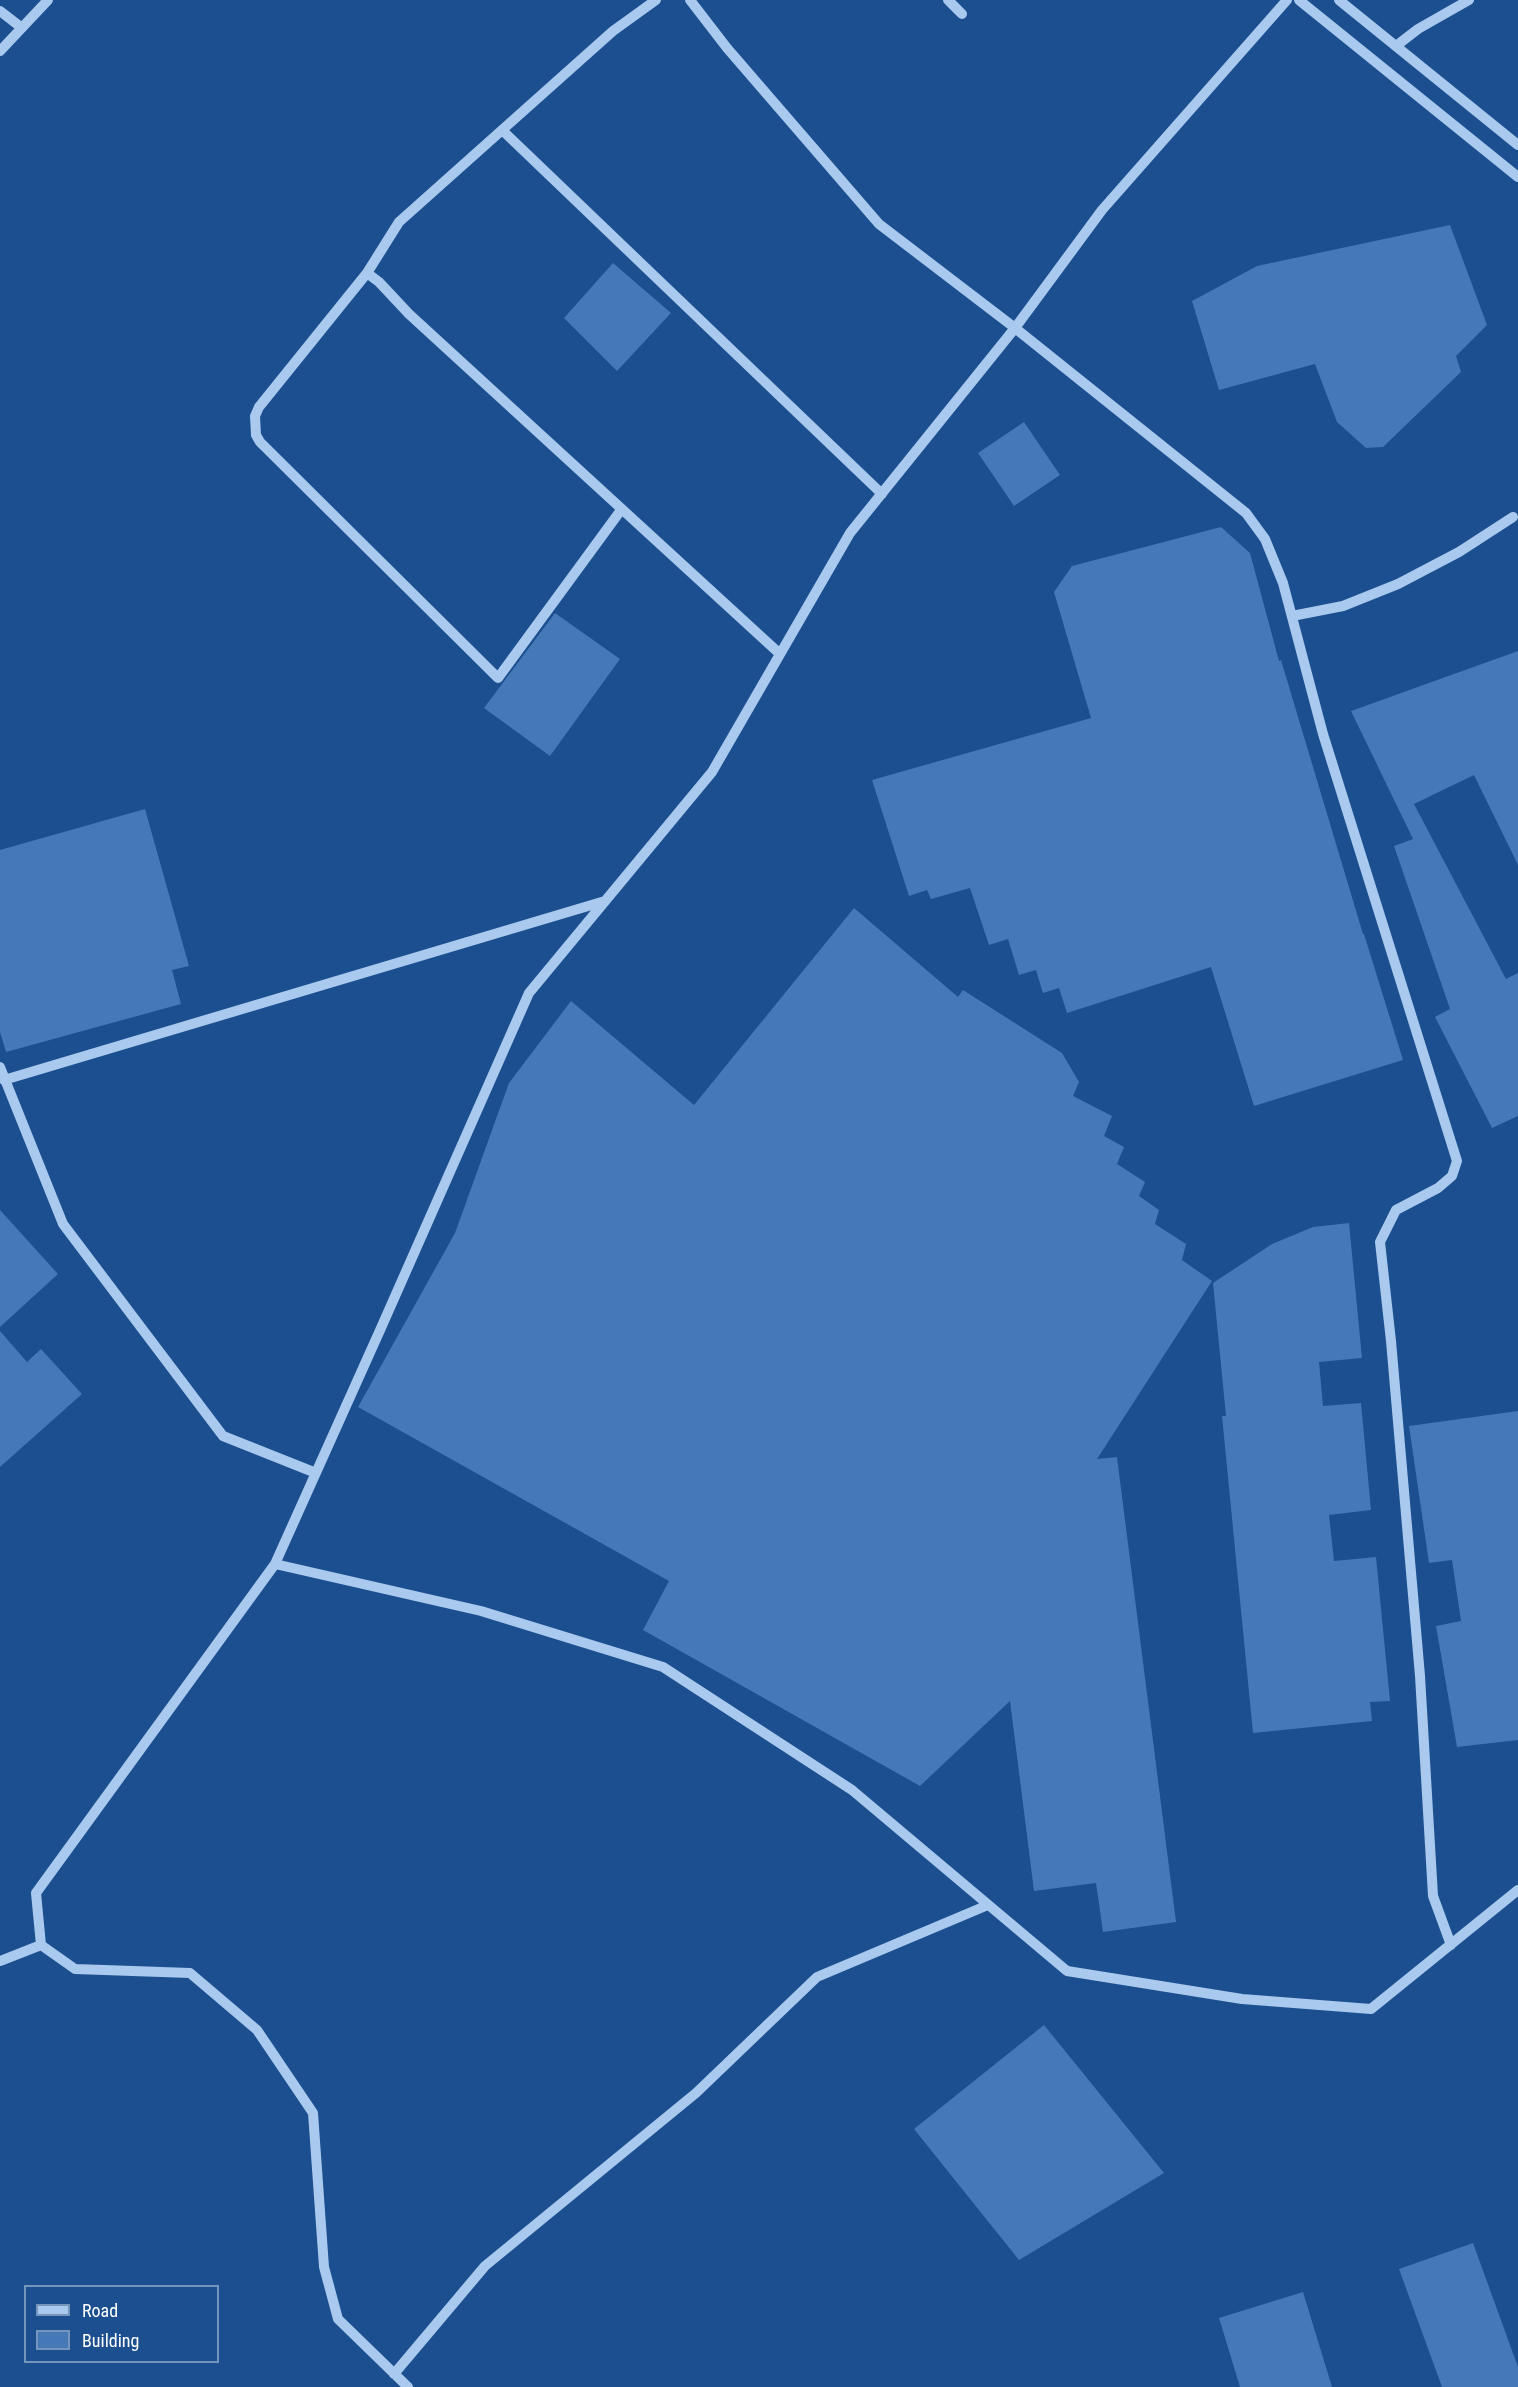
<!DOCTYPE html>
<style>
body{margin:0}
#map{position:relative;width:1518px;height:2387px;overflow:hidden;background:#1b4f8f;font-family:"Roboto Condensed",sans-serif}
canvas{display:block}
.legend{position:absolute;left:24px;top:2285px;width:195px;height:78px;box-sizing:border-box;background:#1b4f8f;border:2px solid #7695bc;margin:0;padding:8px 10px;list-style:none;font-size:18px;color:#fff}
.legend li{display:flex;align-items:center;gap:12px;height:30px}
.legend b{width:30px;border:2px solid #7695bc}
</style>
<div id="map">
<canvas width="1518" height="2387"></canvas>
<ul class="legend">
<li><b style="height:8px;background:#a9c9ee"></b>Road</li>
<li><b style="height:16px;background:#4478b7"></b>Building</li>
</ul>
</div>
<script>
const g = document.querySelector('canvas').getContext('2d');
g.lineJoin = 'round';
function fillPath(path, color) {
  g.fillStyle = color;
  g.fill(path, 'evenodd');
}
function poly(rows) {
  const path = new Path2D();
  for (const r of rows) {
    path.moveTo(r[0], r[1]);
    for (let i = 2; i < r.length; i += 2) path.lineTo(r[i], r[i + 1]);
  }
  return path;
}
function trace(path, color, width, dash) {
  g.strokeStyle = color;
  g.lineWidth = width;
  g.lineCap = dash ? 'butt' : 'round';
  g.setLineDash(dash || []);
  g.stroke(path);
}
const building = poly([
 [1450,225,1487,325,1456,356,1461,372,1383,447,1366,448,1337,422,1315,364,1219,390,1192,301,1257,266],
 [613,263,671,313,617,371,564,318],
 [1024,422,1060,475,1014,506,978,453],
 [1221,527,1250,553,1279,661,1281,660,1363,934,1364,934,1403,1060,1254,1106,1211,967,1067,1013,1059,988,1043,993,1036,970,1019,975,1008,939,989,945,970,888,931,899,927,890,909,896,872,780,1091,718,1054,592,1072,566],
 [555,613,620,659,550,756,484,708],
 [1518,651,1518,865,1474,775,1414,804,1506,979,1518,973,1518,1116,1492,1128,1435,1017,1450,1009,1394,846,1413,839,1351,711],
 [145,809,189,966,172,970,181,1004,6,1052,0,1032,0,850],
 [854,908,958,997,963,990,1062,1053,1079,1082,1073,1096,1112,1116,1104,1136,1124,1147,1117,1164,1145,1182,1139,1196,1159,1210,1155,1224,1186,1244,1182,1260,1212,1281,1097,1459,1117,1457,1176,1922,1103,1932,1096,1883,1034,1891,1010,1701,920,1786,643,1630,669,1581,358,1407,455,1233,509,1083,571,1001,694,1105],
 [0,1210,58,1274,0,1327],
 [1349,1223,1362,1358,1319,1362,1323,1406,1361,1403,1371,1510,1329,1515,1334,1561,1376,1557,1390,1701,1370,1702,1372,1721,1253,1733,1222,1416,1226,1416,1213,1283,1272,1244,1313,1227],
 [0,1331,27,1362,41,1349,82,1394,0,1467],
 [1518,1411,1518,1740,1457,1747,1436,1626,1461,1621,1452,1560,1429,1563,1409,1426],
 [1044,2025,1164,2173,1019,2260,914,2129],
 [1473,2243,1518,2367,1518,2387,1442,2387,1399,2269],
 [1303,2292,1332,2387,1240,2387,1219,2318]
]);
const minor = poly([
 [656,0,613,31,399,222,367,273,379,282,409,314,780,654],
 [690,0,727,48,879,224,1015,328,1246,513,1265,539,1283,583,1323,734,1457,1161,1452,1176,1438,1188,1396,1210,1380,1242,1391,1341,1420,1676,1433,1896,1451,1945],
 [948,0,962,14],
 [1287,0,1102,210,1015,328,850,533,712,772,529,993,381,1328,275,1564,481,1611,663,1667,852,1790,1067,1971,1242,1999,1371,2009,1518,1890],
 [1299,0,1518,177],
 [1339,0,1518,145],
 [0,11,22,28],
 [1396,46,1418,29,1469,0],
 [0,51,48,0],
 [502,130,882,494],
 [367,273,259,407,255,416,256,435,260,442,498,678,621,510],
 [1292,616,1343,606,1398,584,1459,552,1513,517],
 [0,1067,63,1224,223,1436,316,1473],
 [4,1080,605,901],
 [275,1564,36,1893,41,1945,75,1969,190,1973,257,2030,313,2113,324,2267,338,2319,408,2387],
 [0,1961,41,1945],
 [394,2374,485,2266,696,2093,817,1977,988,1905]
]);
fillPath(building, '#4478b7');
trace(minor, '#a9c9ee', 10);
</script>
